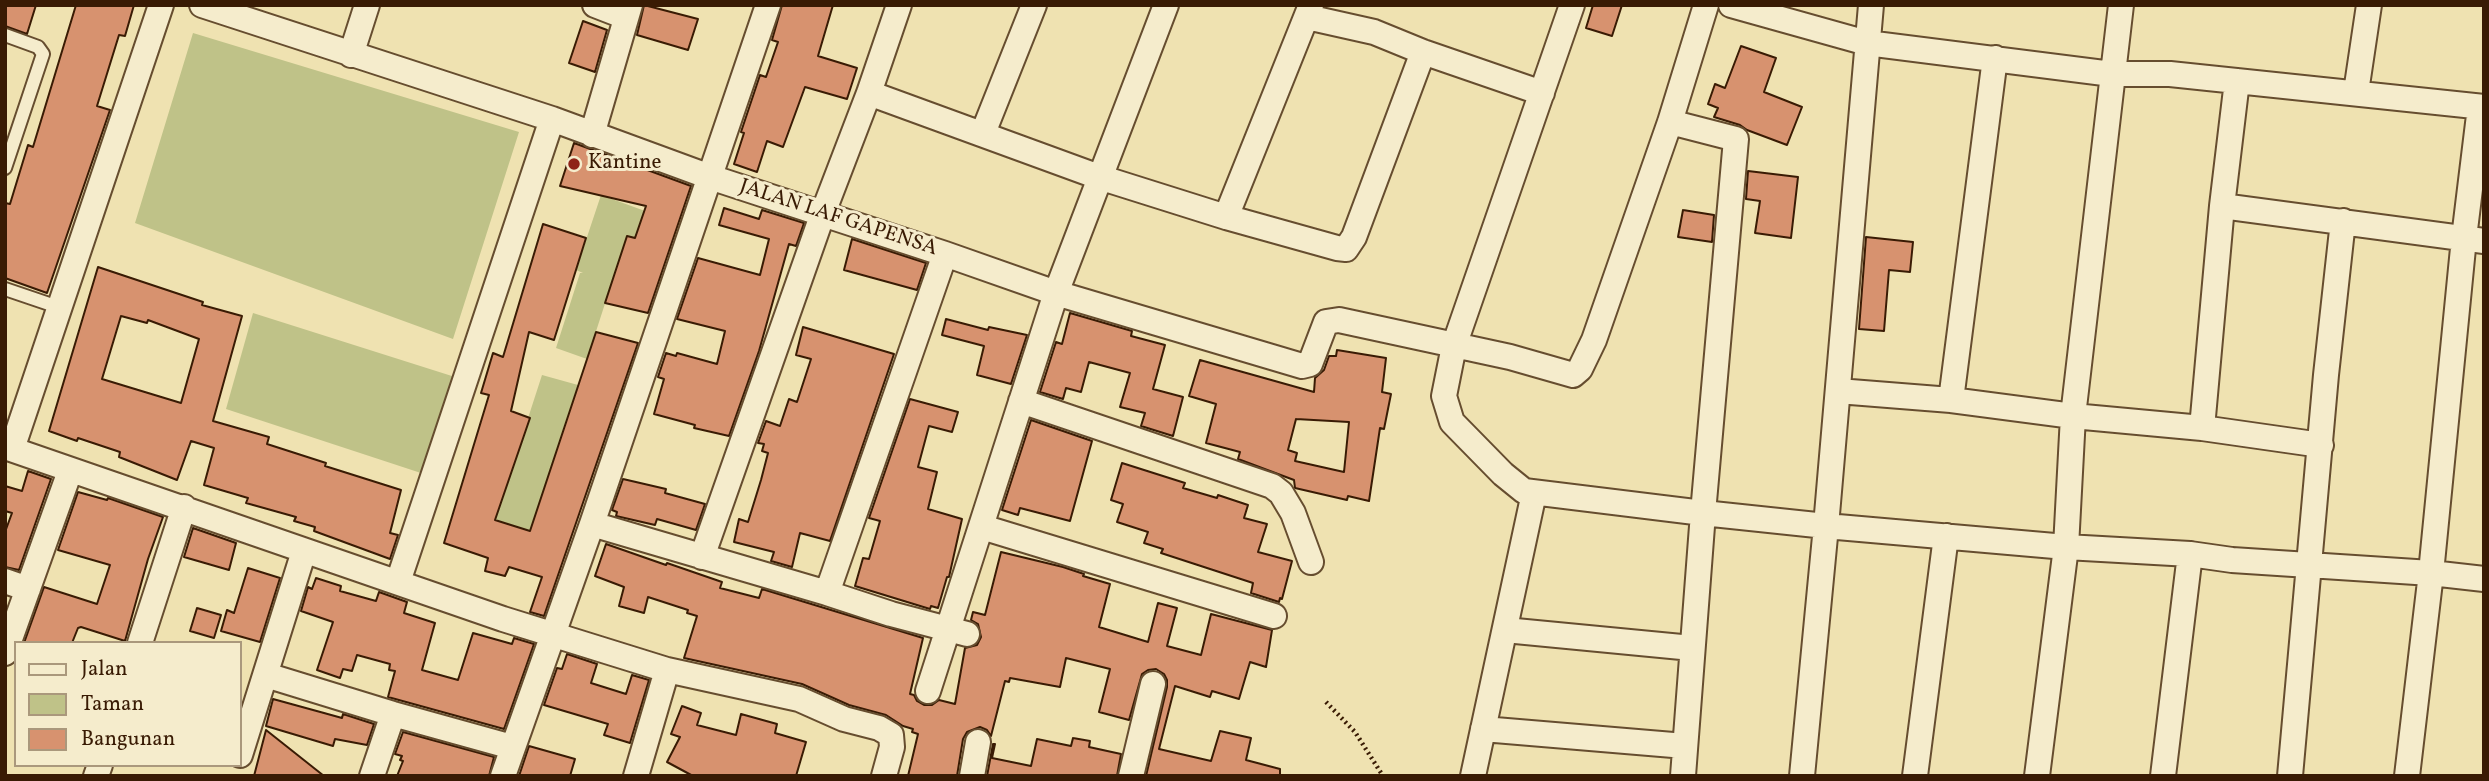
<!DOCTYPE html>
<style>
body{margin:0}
#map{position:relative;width:2489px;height:781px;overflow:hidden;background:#efe2b1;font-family:Vollkorn,serif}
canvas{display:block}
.frame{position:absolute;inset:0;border:7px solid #391b04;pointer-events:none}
.legend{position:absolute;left:14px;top:641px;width:228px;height:126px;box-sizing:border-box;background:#f5eccc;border:2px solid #aa987c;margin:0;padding:9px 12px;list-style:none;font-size:21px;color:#391b04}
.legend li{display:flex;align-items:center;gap:14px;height:35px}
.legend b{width:35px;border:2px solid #aa987c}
</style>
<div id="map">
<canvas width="2489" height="781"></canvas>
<div class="frame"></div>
<ul class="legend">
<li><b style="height:9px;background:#f5eccc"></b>Jalan</li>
<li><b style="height:19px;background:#bfc288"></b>Taman</li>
<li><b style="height:19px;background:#d7926f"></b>Bangunan</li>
</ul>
</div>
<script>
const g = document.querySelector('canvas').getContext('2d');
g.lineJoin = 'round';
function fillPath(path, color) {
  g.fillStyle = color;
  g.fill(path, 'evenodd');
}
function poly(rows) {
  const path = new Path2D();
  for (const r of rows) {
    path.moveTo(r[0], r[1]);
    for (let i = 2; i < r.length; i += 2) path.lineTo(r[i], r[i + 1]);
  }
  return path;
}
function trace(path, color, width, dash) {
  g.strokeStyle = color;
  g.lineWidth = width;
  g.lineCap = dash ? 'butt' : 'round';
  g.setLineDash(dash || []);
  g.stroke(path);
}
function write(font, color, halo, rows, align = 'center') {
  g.font = font + ' Vollkorn,serif';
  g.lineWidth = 6;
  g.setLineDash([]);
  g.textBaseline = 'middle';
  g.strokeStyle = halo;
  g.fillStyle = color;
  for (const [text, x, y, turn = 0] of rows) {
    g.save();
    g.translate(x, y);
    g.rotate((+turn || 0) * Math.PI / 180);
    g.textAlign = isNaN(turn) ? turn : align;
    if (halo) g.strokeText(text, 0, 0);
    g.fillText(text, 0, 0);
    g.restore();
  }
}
const green = poly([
 [193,33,519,132,453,339,135,223],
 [601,195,645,211,635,238,627,236,587,359,556,348,580,273,583,273,576,270],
 [253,313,455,377,424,474,226,409],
 [542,375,578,385,530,531,495,520]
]);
const building = poly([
 [5,5,36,5,27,34,5,26,5,5],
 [76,5,134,5,125,36,119,35,97,106,110,110,47,293,5,278,5,203,10,204,28,145,33,147,76,5],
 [644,5,698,19,688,50,637,35,644,5],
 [782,5,833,5,818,56,857,68,847,99,805,87,783,147,767,141,757,172,734,164,744,133,741,132,760,75,766,77,778,42,772,40,782,5],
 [1593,5,1622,5,1612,36,1586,28,1593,5],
 [583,21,607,30,595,72,569,63,583,21],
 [1741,46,1776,58,1764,92,1802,107,1787,145,1747,130,1740,125,1714,117,1718,108,1708,104,1715,84,1725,88,1741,46],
 [574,143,691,186,648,313,605,303,627,236,635,238,646,206,560,186,574,143],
 [1748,171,1798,177,1791,238,1755,233,1760,201,1746,199,1748,171],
 [724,208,759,219,762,210,804,223,796,246,789,244,759,351,729,436,694,428,695,425,654,414,664,379,658,377,666,353,676,356,677,353,717,364,725,331,677,319,698,258,760,275,769,239,719,225,724,208],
 [1683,210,1714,215,1712,242,1678,237,1683,210],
 [543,224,586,238,554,340,529,332,511,411,530,418,495,520,530,531,596,332,638,343,544,616,530,612,542,577,509,567,505,576,485,571,488,558,444,543,489,395,481,393,493,353,503,357,543,224],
 [1866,237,1913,242,1910,272,1889,270,1884,331,1859,329,1866,237],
 [852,239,926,263,917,290,844,270,852,239],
 [98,267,203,302,202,305,242,316,213,421,269,437,267,444,326,463,325,466,401,490,390,533,398,535,390,559,314,531,315,527,294,521,296,517,246,503,248,498,204,485,214,448,191,441,177,480,119,457,120,452,78,438,77,441,49,431,98,267],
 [121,316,147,323,148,320,199,339,181,403,102,379,121,316],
 [1070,313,1132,331,1131,336,1165,345,1153,389,1183,397,1173,436,1141,426,1145,413,1120,407,1130,373,1089,362,1081,392,1066,388,1063,399,1040,392,1056,342,1062,344,1070,313],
 [946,319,988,330,989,327,1027,335,1011,384,977,375,984,346,942,335,946,319],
 [803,327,894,354,830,541,800,533,792,567,771,561,774,552,734,542,739,519,748,522,761,480,768,453,762,451,764,444,758,443,766,421,780,426,789,399,797,402,811,359,796,355,803,327],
 [1337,350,1386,358,1382,392,1391,394,1384,429,1380,428,1369,501,1348,496,1347,500,1295,488,1294,480,1238,459,1240,452,1206,443,1216,404,1189,396,1200,360,1314,392,1315,378,1324,370,1329,356,1336,356,1337,350],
 [1296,419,1349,422,1344,472,1295,461,1297,453,1288,450,1296,419],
 [910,399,958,412,952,432,929,426,918,467,937,472,928,509,962,519,949,577,947,577,938,608,931,606,930,609,855,586,863,558,869,559,880,521,869,518,910,399],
 [1031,420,1092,441,1070,521,1020,508,1018,515,1002,510,1031,420],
 [1122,463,1185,483,1183,488,1217,498,1218,495,1248,505,1244,518,1267,524,1258,552,1292,561,1282,599,1280,598,1279,602,1251,593,1253,583,1161,553,1163,549,1144,543,1148,532,1117,522,1123,504,1111,500,1122,463],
 [28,471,51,479,19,570,5,567,5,532,12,513,5,511,5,486,22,491,28,471],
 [623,479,666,489,665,493,705,504,696,530,657,519,655,525,616,516,617,512,612,510,623,479],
 [78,492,107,500,108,498,163,517,148,559,125,641,81,627,78,628,72,643,24,643,44,587,97,604,110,565,58,550,78,492],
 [193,528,236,543,229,570,184,557,193,528],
 [606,544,666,565,667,563,722,582,720,588,759,598,762,589,923,638,910,694,914,695,917,701,924,705,932,705,939,700,955,704,965,648,977,645,981,637,978,624,971,620,973,612,985,615,1001,552,1063,567,1084,574,1083,576,1110,584,1099,627,1148,642,1158,603,1177,608,1167,646,1201,655,1211,614,1272,630,1266,667,1250,662,1239,699,1212,691,1210,697,1175,686,1159,749,1211,761,1220,731,1251,738,1246,760,1280,769,1280,776,1146,776,1167,687,1167,680,1164,674,1156,669,1148,670,1142,674,1129,720,1099,712,1110,669,1066,658,1060,687,1010,678,1009,682,1005,681,991,736,987,730,980,727,967,732,963,739,957,776,908,776,918,734,912,732,913,729,903,726,886,715,849,705,802,684,684,658,697,616,687,613,688,610,648,597,644,613,619,606,624,587,595,576,606,544],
 [248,568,280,578,260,642,221,631,227,610,234,613,248,568],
 [316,578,341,586,340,591,376,601,379,592,407,602,404,613,435,623,422,670,458,680,473,633,512,644,514,638,534,644,504,729,388,697,395,671,389,670,390,664,357,655,352,671,343,669,340,678,317,670,333,622,301,611,308,587,312,589,316,578],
 [197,608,221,615,214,638,190,631,197,608],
 [567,654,597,664,591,683,626,694,632,675,649,680,630,743,604,735,608,724,544,705,557,668,562,669,567,654],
 [273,699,324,713,342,718,343,714,374,724,367,745,335,739,333,746,266,726,273,699],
 [682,706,701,713,697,725,736,735,741,714,777,724,775,733,806,742,796,776,693,776,667,762,680,737,671,734,682,706],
 [266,730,324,776,254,776,266,730],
 [403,732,494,757,489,776,397,776,403,761,400,760,402,756,395,754,403,732],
 [1073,738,1090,741,1089,747,1121,754,1117,776,987,776,993,744,995,744,992,758,1031,766,1037,739,1071,746,1073,738],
 [529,746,575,759,570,776,519,776,529,746]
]);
const path = poly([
 [1326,702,1355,732,1383,776]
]);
const service = poly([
 [5,35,38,47,43,54,5,168],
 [5,289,61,308]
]);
const minor = poly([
 [202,5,552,119,710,177,945,254,1056,293,1302,366,1310,364,1326,322,1339,320,1510,357,1573,375,1580,369,1594,340,1670,122,1706,5],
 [595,5,626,17],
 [1572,5,1454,346,1444,396,1452,422,1503,474,1524,491,1703,513,1826,526,2066,547,2190,554,2232,560,2431,573,2484,579],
 [1731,5,1867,43,2112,74,2170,74,2484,107],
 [1307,17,1374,32,1423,52,1542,93],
 [351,55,367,5],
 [2356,92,2369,5],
 [869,93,1099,177,1226,217,1337,248,1346,249,1354,237,1423,52],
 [1670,122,1736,139,1703,513,1683,776],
 [983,133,1034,5],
 [592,135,630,5],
 [2222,206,2484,241],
 [1226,217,1311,5],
 [1838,391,1951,400,2073,416,2202,428,2321,445],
 [1951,400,1995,58],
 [1021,401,1272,486,1281,493,1293,513,1311,562],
 [2202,428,2222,206,2237,81],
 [5,447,503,619,667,670,799,699,844,719,879,728,891,735,892,747,884,776],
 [12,449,161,5],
 [592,524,827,593,891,614,967,634],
 [982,527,1274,616],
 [702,557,823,213,869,93,899,5],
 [5,581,28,589],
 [398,582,552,119],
 [827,593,945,254],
 [1505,630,1692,648],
 [140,643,184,507],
 [5,653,70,471],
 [266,675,393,714,512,747],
 [928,691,1056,293,1166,5],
 [1483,729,1685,746],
 [240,755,304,551],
 [96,776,100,765],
 [372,776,393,714],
 [503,776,592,524,768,5],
 [636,776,667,670],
 [972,776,978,742],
 [1131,776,1153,684],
 [1473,776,1534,493],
 [1802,776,1826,526,1871,5],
 [1915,776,1946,536],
 [2037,776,2066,547,2073,416,2121,5],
 [2163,776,2190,554],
 [2290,776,2326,375,2343,221],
 [2407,776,2431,573,2464,238,2480,107]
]);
const markers = [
 [574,164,7,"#8f2418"]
];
const poiNames = [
 ["Kantine",588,164]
];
const streetNames = [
 ["JALAN LAF GAPENSA",838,219,18]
];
fillPath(green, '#bfc288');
fillPath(building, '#d7926f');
trace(building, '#391b04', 2);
trace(service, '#664d2f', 16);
trace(minor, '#664d2f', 28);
trace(path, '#391b04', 4.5, [2, 3.5]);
trace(service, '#f5eccc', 12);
trace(minor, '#f5eccc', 24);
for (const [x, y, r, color] of markers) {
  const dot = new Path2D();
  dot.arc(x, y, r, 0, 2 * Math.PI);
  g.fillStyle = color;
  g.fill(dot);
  trace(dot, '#f5eccc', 2.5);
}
write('21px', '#391b04', '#f5eccc', poiNames, 'left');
write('21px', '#391b04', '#f5eccc', streetNames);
</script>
